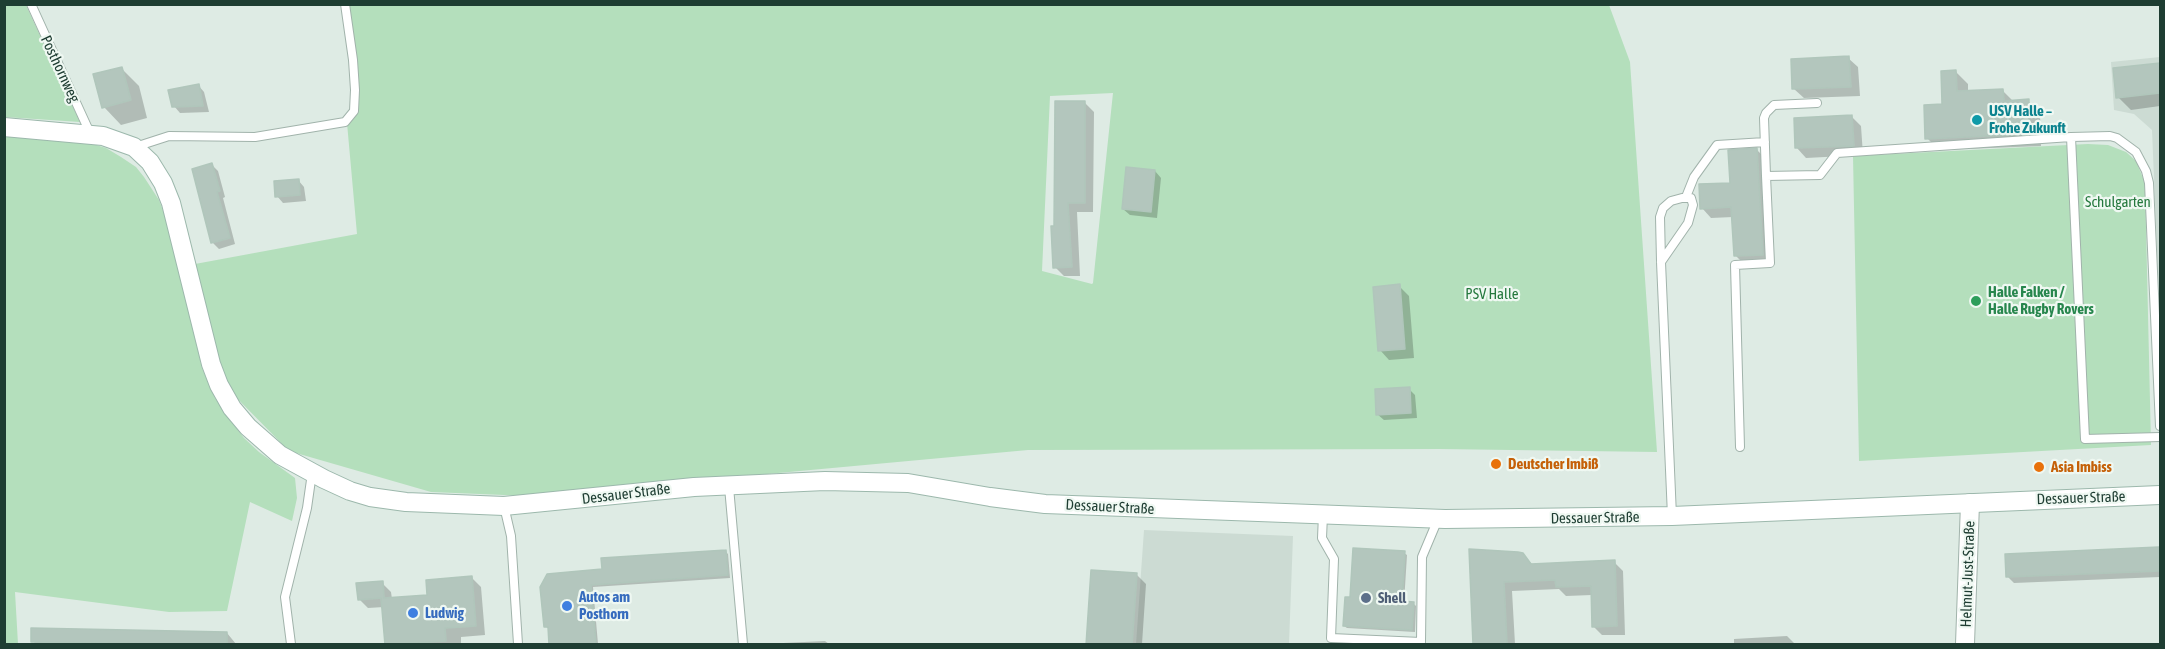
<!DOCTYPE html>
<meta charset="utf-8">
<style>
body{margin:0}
#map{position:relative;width:2165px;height:649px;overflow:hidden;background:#deebe4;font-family:"Asap Condensed",sans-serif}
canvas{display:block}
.frame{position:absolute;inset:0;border:6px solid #1e3d32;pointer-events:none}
</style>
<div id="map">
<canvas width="2165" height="649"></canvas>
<div class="frame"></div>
</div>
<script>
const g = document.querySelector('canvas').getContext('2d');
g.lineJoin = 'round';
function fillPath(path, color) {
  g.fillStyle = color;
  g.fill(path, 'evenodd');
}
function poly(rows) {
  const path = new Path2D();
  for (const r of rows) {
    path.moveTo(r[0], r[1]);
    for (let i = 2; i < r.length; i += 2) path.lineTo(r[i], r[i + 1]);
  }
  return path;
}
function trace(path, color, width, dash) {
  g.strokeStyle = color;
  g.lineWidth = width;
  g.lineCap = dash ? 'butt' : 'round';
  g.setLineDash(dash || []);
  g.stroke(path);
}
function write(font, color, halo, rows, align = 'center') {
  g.font = font + ' "Asap Condensed",sans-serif';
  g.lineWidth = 4.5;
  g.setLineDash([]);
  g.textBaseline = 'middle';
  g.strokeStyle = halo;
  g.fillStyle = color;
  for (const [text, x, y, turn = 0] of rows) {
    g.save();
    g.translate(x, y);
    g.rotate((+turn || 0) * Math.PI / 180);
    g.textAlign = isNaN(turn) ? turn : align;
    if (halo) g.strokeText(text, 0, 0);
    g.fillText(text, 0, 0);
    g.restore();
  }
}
const built = poly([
 [2160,57,2160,323,2152,130,2134,114,2114,110,2111,62],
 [1144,530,1293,536,1289,644,1136,644]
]);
const green = poly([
 [4,5,26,5,80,122,5,117],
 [347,5,1609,5,1630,62,1657,452,1439,449,1028,450,528,496,431,492,289,451,220,381,195,264,357,234,347,123,353,116],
 [1113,93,1093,283,1092,284,1042,271,1050,96],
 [4,136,60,139,93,144,106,148,121,157,136,167,144,177,159,200,167,221,202,368,215,398,226,415,244,438,259,452,295,478,297,498,292,521,250,502,227,611,169,612,15,592,18,644,5,644],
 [2088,144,2108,145,2126,152,2136,161,2145,183,2151,445,1859,461,1853,156]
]);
const shadow = poly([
 [1848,58,1858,67,1860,96,1804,98,1794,89],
 [2160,64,2160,106,2131,110,2118,97,2115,69],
 [121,68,139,86,147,118,121,125,104,107],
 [1956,72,1968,84,1968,92,2002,90,2014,102,2028,101,2040,113,2041,146,1939,150,1927,138,1944,105],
 [198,85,204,92,209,112,180,113,174,106],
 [1085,103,1094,112,1093,212,1077,212,1080,276,1064,276,1055,267,1055,228],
 [1851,116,1861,126,1863,155,1806,158,1797,148],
 [1757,150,1767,160,1772,264,1745,265,1735,255,1733,217,1711,218,1702,208,1731,184],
 [212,165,218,171,225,197,223,198,235,244,219,249,212,242],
 [1155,171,1161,178,1157,218,1130,215,1123,209],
 [298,180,304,187,306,201,283,203,277,196],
 [1399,286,1409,296,1414,358,1389,360,1380,350],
 [1409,389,1415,395,1417,418,1384,420,1377,414],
 [2160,548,2160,577,2014,583,2008,577,2007,555],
 [1470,550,1522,554,1533,565,1614,562,1623,571,1625,635,1602,635,1593,626,1592,595,1566,596,1559,589,1512,591,1515,644,1475,644],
 [725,551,728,554,730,578,593,587,598,644,551,644,549,629,545,626,604,571],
 [1404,553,1407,555,1404,603,1413,603,1416,606,1415,632,1347,628,1344,626,1352,599],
 [1136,574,1146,584,1142,644,1087,644],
 [472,578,481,587,485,635,461,637,461,644,387,644,384,607,368,608,359,599,382,583,391,592,392,599,429,596],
 [227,633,236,644,36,644,33,641],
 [1787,636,1795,644,1734,644,1734,639],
 [825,641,829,644,762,644],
 [690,643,692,644,666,644],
 [1881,643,1882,644,1842,644]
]);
const building = poly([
 [1849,56,1851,87,1792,89,1791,59,1849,56],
 [2160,63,2160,93,2116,98,2113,68,2160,63],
 [122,67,131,100,102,108,93,74,122,67],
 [1956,70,1957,91,2003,89,2004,101,2029,99,2029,134,1925,139,1924,105,1942,104,1941,71,1956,70],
 [199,84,203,106,172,107,168,90,199,84],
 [1055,101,1085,101,1085,203,1068,203,1072,267,1053,268,1051,226,1054,226,1055,101],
 [1852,115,1854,146,1795,148,1794,118,1852,115],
 [1757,148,1763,255,1734,256,1731,207,1700,209,1699,184,1730,183,1728,150,1757,148],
 [212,163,220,191,217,192,230,238,211,243,192,169,212,163],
 [1126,167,1155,170,1151,212,1122,209,1126,167],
 [299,179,300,195,275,197,274,181,299,179],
 [1400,284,1405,349,1378,351,1373,287,1400,284],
 [1410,387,1411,413,1376,415,1375,389,1410,387],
 [2159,547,2160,571,2006,577,2005,554,2159,547],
 [1353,548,1405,551,1402,601,1414,602,1412,630,1343,626,1345,597,1350,597,1353,548],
 [1469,549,1518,552,1523,553,1531,564,1615,560,1617,626,1592,627,1591,586,1556,587,1555,580,1504,582,1507,645,1473,645,1469,549],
 [726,550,728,575,591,585,596,645,549,645,548,627,544,627,540,587,547,574,602,569,601,558,726,550],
 [1091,570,1137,573,1132,645,1086,645,1091,570],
 [472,576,476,626,445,628,446,641,385,645,381,598,358,600,356,583,383,581,384,598,427,595,426,580,472,576],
 [31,628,227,632,227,645,31,642,31,628]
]);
const service = poly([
 [31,4,90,133],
 [1817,103,1774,105,1766,113,1764,118,1766,176,1820,175,1837,153,2071,137],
 [135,147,169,136,255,137,345,122,354,111,355,90,353,60,345,4],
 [1686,197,1694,177,1717,145,1765,142],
 [1661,262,1688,223,1693,205,1691,198,1682,198,1671,201,1663,208,1660,217,1661,262,1672,516],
 [2160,426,2149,183,2146,171,2136,152,2117,138,2110,136,2071,137,2085,439,2160,437],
 [1740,447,1735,265,1770,263,1766,176],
 [729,487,743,644],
 [504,506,511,536,518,644],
 [1323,515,1322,538,1334,559,1331,638,1421,642,1422,557,1438,519],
 [291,644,285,597,307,508,312,473]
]);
const tertiary = poly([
 [1965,644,1970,503]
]);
const secondary = poly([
 [4,127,103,136,134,147,150,162,163,183,171,203,211,364,219,385,232,408,248,427,280,455,324,479,350,491,370,497,406,502,504,506,694,487,825,481,908,483,990,497,1045,504,1445,519,1672,516,2160,495]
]);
const markers = [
 [1977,120,6,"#0f9aa8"],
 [1976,301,6,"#2e9e5b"],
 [1496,464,6,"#e8710a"],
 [2039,467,6,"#e8710a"],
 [1366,598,6,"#5c6f8a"],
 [567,606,6,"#3f7fe0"],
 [413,613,6,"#3f7fe0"]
];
const streetNames = [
 ["Posthornweg",60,69,65],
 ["Dessauer Straße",626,494,-7],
 ["Dessauer Straße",2081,498,-2],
 ["Dessauer Straße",1110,507,3],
 ["Dessauer Straße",1595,518,-1],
 ["Helmut-Just-Straße",1968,574,-88]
];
const cultureNames = [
 ["USV Halle –",1989,111],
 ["Frohe Zukunft",1989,128]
];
const parkNames = [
 ["Schulgarten",2118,202],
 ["PSV Halle",1492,294]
];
const leisureNames = [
 ["Halle Falken /",1988,292],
 ["Halle Rugby Rovers",1988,309]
];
const foodNames = [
 ["Deutscher Imbiß",1508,464],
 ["Asia Imbiss",2051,467]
];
const shopNames = [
 ["Autos am",579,597],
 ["Posthorn",579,614],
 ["Ludwig",425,613]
];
const serviceNames = [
 ["Shell",1378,598]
];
fillPath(built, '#ccdbd3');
fillPath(green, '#b4dfbc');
fillPath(shadow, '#0003');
fillPath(building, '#b3c6bd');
trace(building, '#b0c6bb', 1.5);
trace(service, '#a1b3ab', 10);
trace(tertiary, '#a1b3ab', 20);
trace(secondary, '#9cb8ac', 20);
trace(service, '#fff', 8);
trace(tertiary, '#fff', 18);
trace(secondary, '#fff', 18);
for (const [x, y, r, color] of markers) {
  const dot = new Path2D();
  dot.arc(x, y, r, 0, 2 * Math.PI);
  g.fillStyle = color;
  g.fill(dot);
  trace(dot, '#eff8f2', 2);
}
write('15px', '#1e3d32', '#eff8f2', streetNames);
write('bold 15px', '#0d838f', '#eff8f2', cultureNames, 'left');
write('15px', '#24783d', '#eff8f2', parkNames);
write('bold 15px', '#27864d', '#eff8f2', leisureNames, 'left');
write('bold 15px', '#c56008', '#eff8f2', foodNames, 'left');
write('bold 15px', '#366cbe', '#eff8f2', shopNames, 'left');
write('bold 15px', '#4e5e75', '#eff8f2', serviceNames, 'left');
</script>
